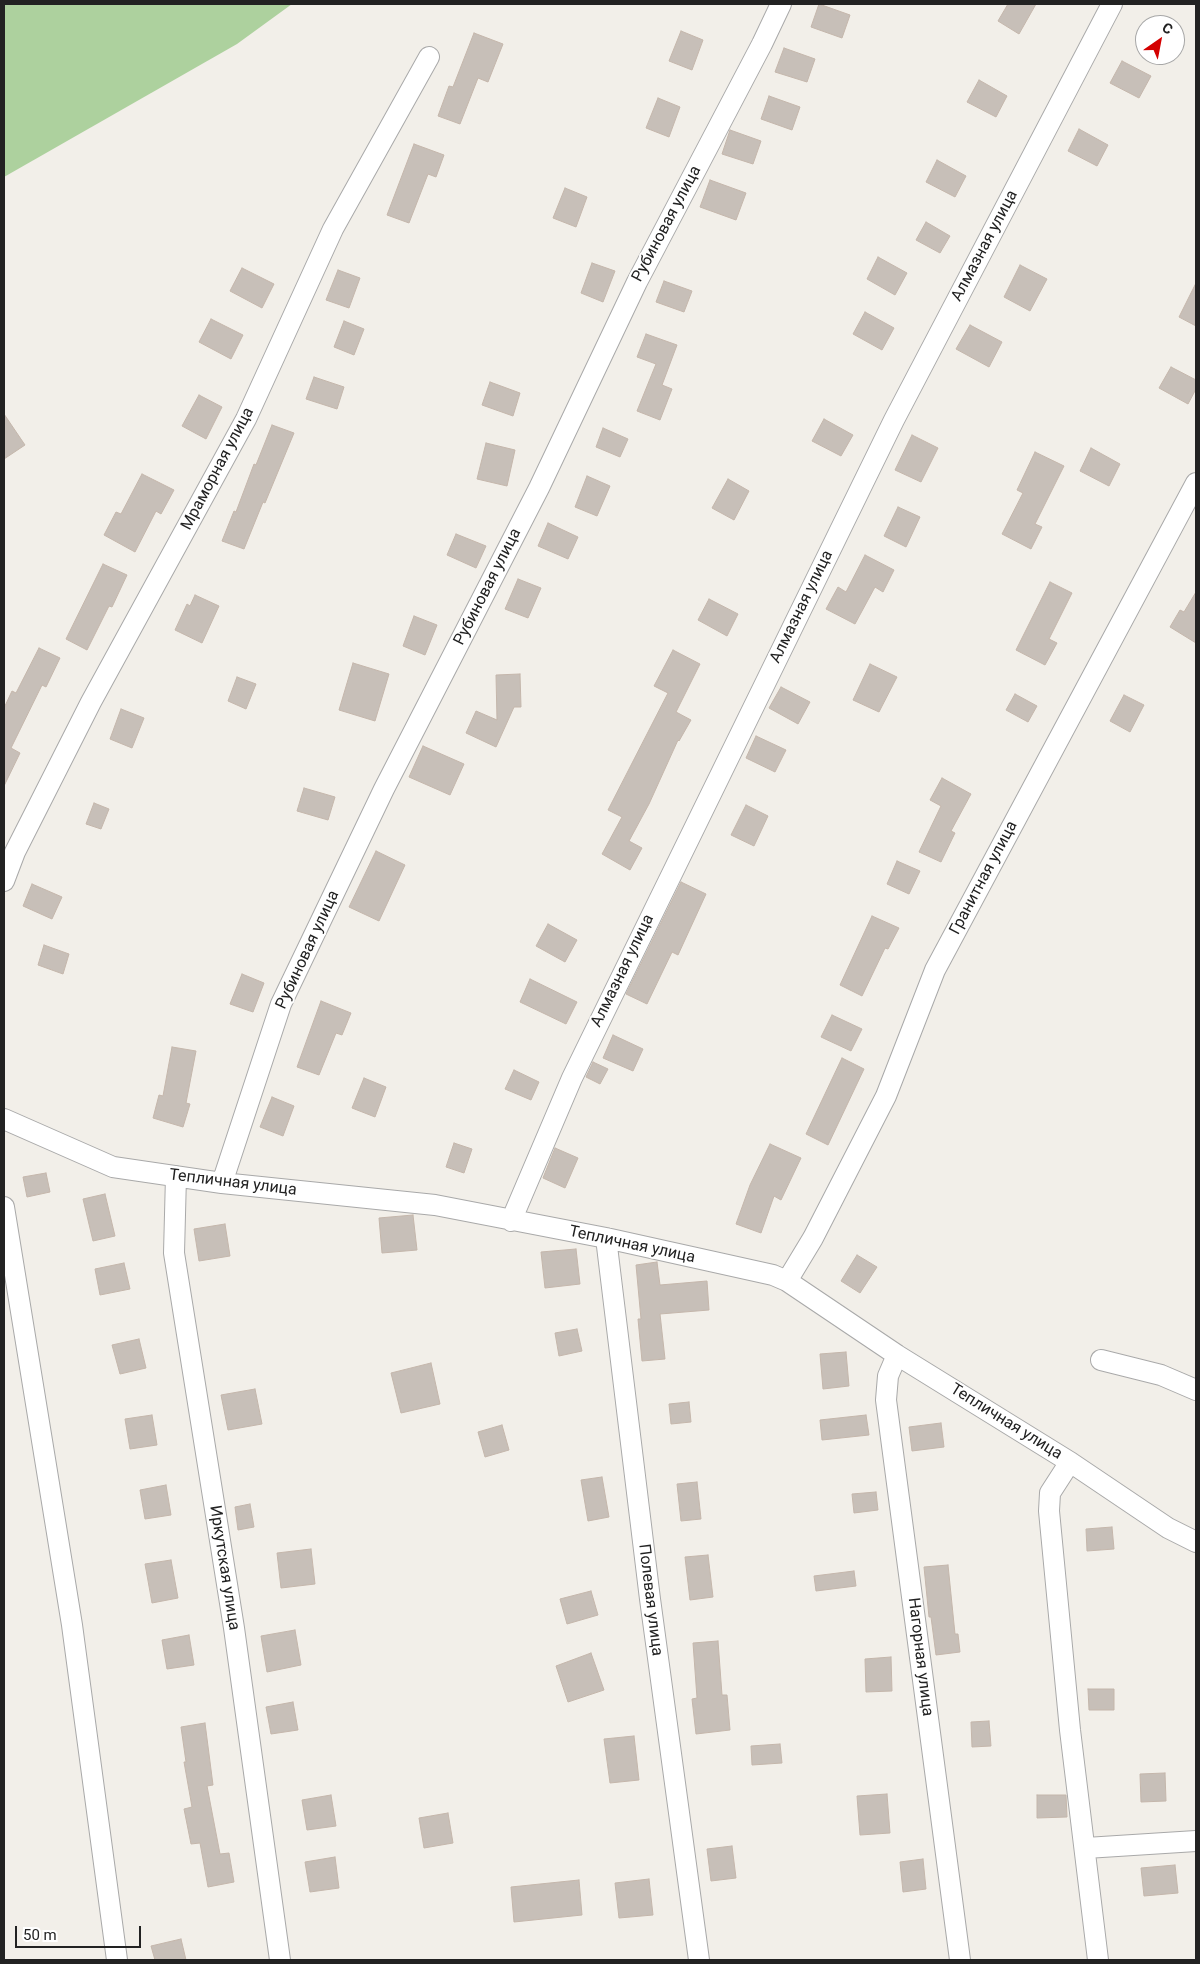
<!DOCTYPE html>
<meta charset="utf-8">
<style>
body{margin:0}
#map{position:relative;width:1200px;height:1964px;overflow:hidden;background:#f2efe9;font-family:Roboto,sans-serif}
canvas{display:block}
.frame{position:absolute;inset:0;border:5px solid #222;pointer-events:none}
.north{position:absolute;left:1135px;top:15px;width:50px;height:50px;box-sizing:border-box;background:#fff;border:1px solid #a7a7a7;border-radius:50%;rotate:33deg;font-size:14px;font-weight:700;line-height:20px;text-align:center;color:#222}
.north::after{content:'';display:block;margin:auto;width:18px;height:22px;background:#d40000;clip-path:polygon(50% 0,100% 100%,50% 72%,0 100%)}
.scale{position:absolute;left:15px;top:1926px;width:126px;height:22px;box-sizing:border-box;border:2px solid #222;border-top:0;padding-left:6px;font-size:15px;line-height:18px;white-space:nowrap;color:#222;-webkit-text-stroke:4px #fff;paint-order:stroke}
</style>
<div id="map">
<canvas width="1200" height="1964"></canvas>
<div class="frame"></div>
<div class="north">С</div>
<div class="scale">50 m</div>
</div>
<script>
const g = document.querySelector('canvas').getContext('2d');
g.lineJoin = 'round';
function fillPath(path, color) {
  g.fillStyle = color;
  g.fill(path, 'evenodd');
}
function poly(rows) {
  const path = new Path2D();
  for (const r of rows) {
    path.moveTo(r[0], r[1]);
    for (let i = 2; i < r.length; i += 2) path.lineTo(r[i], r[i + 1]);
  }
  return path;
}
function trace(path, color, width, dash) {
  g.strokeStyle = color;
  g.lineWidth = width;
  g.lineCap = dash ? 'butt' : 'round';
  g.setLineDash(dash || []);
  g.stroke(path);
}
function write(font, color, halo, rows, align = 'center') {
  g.font = font + ' Roboto,sans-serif';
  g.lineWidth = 4;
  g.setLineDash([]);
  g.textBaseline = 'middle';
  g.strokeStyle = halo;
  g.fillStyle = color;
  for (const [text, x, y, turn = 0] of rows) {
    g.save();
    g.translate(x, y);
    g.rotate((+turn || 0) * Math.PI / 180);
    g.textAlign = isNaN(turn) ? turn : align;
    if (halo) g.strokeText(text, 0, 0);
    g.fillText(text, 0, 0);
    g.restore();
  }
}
const forest = poly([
 [4,4,292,4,237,44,4,177]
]);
const building = poly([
 [819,4,850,15,842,38,811,27,819,4],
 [1008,4,1036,4,1019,34,998,21,1008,4],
 [681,31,703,40,692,70,669,61,681,31],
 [474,33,503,44,488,82,478,78,460,124,438,116,449,86,453,87,474,33],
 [784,48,815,59,807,82,775,72,784,48],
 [1122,61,1151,76,1139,98,1110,83,1122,61],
 [979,80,1007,96,996,117,967,102,979,80],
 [769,96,800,107,792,130,761,119,769,96],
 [658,98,680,107,669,137,646,128,658,98],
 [1079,129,1108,145,1097,166,1068,151,1079,129],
 [730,130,761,141,753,164,722,154,730,130],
 [414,144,444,155,436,177,428,174,409,223,387,215,414,144],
 [937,160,966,176,955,197,926,182,937,160],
 [710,180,746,193,736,220,700,207,710,180],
 [565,188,587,197,576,227,553,218,565,188],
 [926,222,950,236,940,253,916,240,926,222],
 [878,257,907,273,895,295,867,279,878,257],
 [592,263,615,271,603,302,581,293,592,263],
 [1020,265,1047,279,1030,311,1004,297,1020,265],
 [242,268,274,284,262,308,230,291,242,268],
 [338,270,360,278,349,308,326,300,338,270],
 [664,281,692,291,684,312,656,302,664,281],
 [1196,283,1196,326,1179,317,1196,283],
 [865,312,894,328,882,350,853,334,865,312],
 [211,319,243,335,231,359,199,342,211,319],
 [344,321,364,329,354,355,334,347,344,321],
 [970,325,1002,342,989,367,956,349,970,325],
 [646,334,677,345,662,385,672,389,660,420,637,411,656,364,637,357,646,334],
 [1171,367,1196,380,1196,389,1188,404,1159,388,1171,367],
 [314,377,344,387,337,409,306,399,314,377],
 [490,382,520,393,513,416,482,405,490,382],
 [199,395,222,407,206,439,182,426,199,395],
 [4,414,25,445,4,459,4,414],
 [824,419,853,435,841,456,812,441,824,419],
 [272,425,294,433,265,503,263,502,244,549,222,541,234,511,236,512,254,464,256,465,272,425],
 [603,428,628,439,620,457,596,447,603,428],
 [912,435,938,448,921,482,895,470,912,435],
 [486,443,515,450,507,486,477,479,486,443],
 [1091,448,1120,464,1109,486,1080,471,1091,448],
 [1035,452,1064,466,1035,524,1042,527,1031,549,1002,534,1023,493,1017,490,1035,452],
 [142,474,174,490,161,514,156,511,135,552,104,535,116,512,121,514,142,474],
 [587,476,610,486,597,516,575,507,587,476],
 [728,479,749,491,734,520,712,508,728,479],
 [898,507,920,517,906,547,884,536,898,507],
 [548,523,578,537,568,559,538,546,548,523],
 [456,534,486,546,476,568,447,555,456,534],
 [865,555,894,570,883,592,875,587,855,624,826,609,838,587,846,592,865,555],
 [103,564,127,575,112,607,109,606,87,650,66,639,103,564],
 [518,579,541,588,528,618,505,609,518,579],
 [1050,582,1072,593,1049,639,1057,643,1045,665,1016,650,1050,582],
 [1196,592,1196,643,1170,627,1180,610,1184,612,1196,592],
 [195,595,219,606,202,643,175,630,187,604,190,606,195,595],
 [709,599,738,614,727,636,698,620,709,599],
 [414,616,437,625,425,655,403,646,414,616],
 [39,648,60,658,46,687,42,685,11,748,20,753,4,786,4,708,12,691,16,693,39,648],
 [673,650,700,664,676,712,691,720,679,741,678,740,649,804,629,841,642,848,630,870,602,854,622,817,608,810,668,693,654,686,673,650],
 [353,663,389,674,375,721,339,710,353,663],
 [870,664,897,677,879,712,853,700,870,664],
 [520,674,521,707,514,707,496,747,466,733,476,711,497,720,496,675,520,674],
 [237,677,256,684,246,709,228,701,237,677],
 [781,687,810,702,798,724,769,708,781,687],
 [1015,694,1037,706,1028,722,1006,710,1015,694],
 [1124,695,1144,705,1130,732,1110,721,1124,695],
 [121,709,144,718,132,748,110,739,121,709],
 [756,736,786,750,775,772,746,758,756,736],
 [423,746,464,764,450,795,409,777,423,746],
 [942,778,971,794,951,831,955,833,941,862,919,852,941,806,930,800,942,778],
 [304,788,335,797,328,820,297,811,304,788],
 [94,803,109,809,101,829,86,824,94,803],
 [746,805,768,816,754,846,731,835,746,805],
 [376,851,405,865,379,921,349,907,376,851],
 [897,861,920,871,909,894,887,884,897,861],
 [681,882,706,894,678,955,672,952,647,1004,626,994,681,882],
 [32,884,62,897,52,919,23,906,32,884],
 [872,916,899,928,888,949,885,948,862,996,840,985,872,916],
 [548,924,577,940,565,962,536,946,548,924],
 [44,945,69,954,63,974,38,965,44,945],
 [242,974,264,983,253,1012,230,1004,242,974],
 [530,979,577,1002,566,1024,520,1002,530,979],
 [321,1001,351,1013,342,1035,336,1033,319,1075,297,1067,321,1001],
 [832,1015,862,1029,851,1051,821,1037,832,1015],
 [613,1035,643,1049,633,1071,603,1058,613,1035],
 [172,1047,196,1051,186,1103,190,1104,183,1127,153,1118,159,1095,163,1096,172,1047],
 [842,1058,864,1069,828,1145,806,1134,842,1058],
 [593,1062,608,1069,600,1084,586,1077,593,1062],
 [514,1070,539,1082,531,1100,505,1089,514,1070],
 [364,1078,386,1087,375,1117,352,1108,364,1078],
 [272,1097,294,1106,283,1136,260,1127,272,1097],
 [454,1143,472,1149,464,1173,446,1167,454,1143],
 [770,1144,801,1158,781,1200,774,1196,761,1233,736,1224,750,1185,770,1144],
 [555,1148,578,1158,565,1188,543,1178,555,1148],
 [46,1173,50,1192,27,1197,23,1177,46,1173],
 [105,1194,115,1236,93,1241,83,1199,105,1194],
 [413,1215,417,1250,382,1253,379,1218,413,1215],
 [225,1224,230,1256,199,1261,194,1229,225,1224],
 [576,1249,580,1284,545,1288,541,1252,576,1249],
 [857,1255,877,1267,860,1293,841,1281,857,1255],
 [657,1262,660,1285,707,1281,709,1310,660,1314,665,1359,642,1361,638,1319,641,1319,636,1265,657,1262],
 [124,1263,130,1289,100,1295,95,1269,124,1263],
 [577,1329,582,1351,559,1356,555,1333,577,1329],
 [139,1339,146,1368,120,1374,112,1345,139,1339],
 [846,1352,849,1386,823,1389,820,1354,846,1352],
 [431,1363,440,1404,401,1413,391,1373,431,1363],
 [255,1389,262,1424,228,1430,221,1395,255,1389],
 [689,1402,691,1422,671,1424,669,1404,689,1402],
 [152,1415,157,1445,130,1449,125,1419,152,1415],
 [866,1415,869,1435,822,1440,820,1420,866,1415],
 [941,1423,944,1447,912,1451,909,1427,941,1423],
 [502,1425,509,1450,485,1457,478,1432,502,1425],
 [602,1477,609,1517,588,1521,581,1480,602,1477],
 [697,1482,701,1519,681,1521,677,1484,697,1482],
 [166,1485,171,1515,145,1519,140,1490,166,1485],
 [876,1492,878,1510,854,1513,852,1494,876,1492],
 [250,1504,254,1527,238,1530,235,1507,250,1504],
 [1112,1527,1114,1549,1087,1551,1086,1529,1112,1527],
 [311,1549,315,1584,281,1588,277,1553,311,1549],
 [708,1555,713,1597,690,1600,685,1557,708,1555],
 [171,1560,178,1598,152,1603,145,1564,171,1560],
 [948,1565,955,1634,958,1634,960,1652,936,1655,931,1617,929,1617,924,1567,948,1565],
 [854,1571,856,1586,816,1591,814,1576,854,1571],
 [591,1591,598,1615,567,1624,560,1599,591,1591],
 [295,1630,301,1665,267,1672,261,1636,295,1630],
 [189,1635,194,1665,167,1669,162,1640,189,1635],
 [718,1641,722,1695,727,1695,730,1730,696,1734,692,1699,697,1698,693,1643,718,1641],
 [591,1653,604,1690,568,1702,556,1666,591,1653],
 [891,1657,892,1691,866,1692,865,1659,891,1657],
 [1088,1689,1114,1689,1114,1710,1089,1710,1088,1689],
 [293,1702,298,1730,271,1734,266,1707,293,1702],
 [989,1721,991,1746,972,1747,971,1722,989,1721],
 [205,1723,213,1785,207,1786,220,1854,229,1853,234,1882,208,1887,200,1843,191,1844,184,1809,192,1807,184,1762,186,1762,181,1727,205,1723],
 [634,1736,639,1780,610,1783,604,1739,634,1736],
 [780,1744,782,1763,752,1765,751,1746,780,1744],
 [1165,1773,1166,1801,1141,1802,1140,1774,1165,1773],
 [887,1794,890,1833,860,1835,857,1796,887,1794],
 [331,1795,336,1826,307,1830,302,1800,331,1795],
 [1037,1795,1066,1795,1067,1817,1037,1818,1037,1795],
 [448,1813,453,1843,424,1848,419,1818,448,1813],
 [732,1846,736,1878,711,1881,707,1849,732,1846],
 [335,1857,339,1888,310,1892,305,1862,335,1857],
 [923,1859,926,1889,903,1892,900,1862,923,1859],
 [1175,1865,1178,1893,1144,1896,1141,1868,1175,1865],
 [649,1879,653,1915,619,1918,615,1883,649,1879],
 [579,1880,582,1915,514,1922,511,1887,579,1880],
 [181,1939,186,1960,155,1960,151,1946,181,1939]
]);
const minor = poly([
 [4,881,15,852,91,702,246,419,333,229,429,57],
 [4,1119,113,1167,222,1183,435,1205,606,1238,773,1275,787,1281,897,1355,1070,1462,1168,1528,1196,1542],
 [176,1176,174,1253,234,1628,280,1960],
 [222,1183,281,1004,384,789,539,488,637,282,762,44,781,4],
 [4,1207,72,1625,117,1960],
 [511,1221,572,1078,894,420,1112,4],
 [606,1238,650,1599,699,1960],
 [787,1281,813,1238,886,1096,935,970,1196,483],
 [897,1355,888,1376,886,1400,960,1960],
 [1101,1360,1161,1375,1196,1390],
 [1070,1462,1050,1493,1049,1511,1070,1730,1098,1960],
 [1086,1848,1196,1841]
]);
const streetNames = [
 ["Рубиновая улица",667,224,-62],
 ["Алмазная улица",985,246,-62],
 ["Мраморная улица",218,469,-62],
 ["Рубиновая улица",488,587,-63],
 ["Алмазная улица",802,607,-64],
 ["Гранитная улица",984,878,-62],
 ["Рубиновая улица",308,950,-65],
 ["Алмазная улица",623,971,-64],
 ["Тепличная улица",233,1183,7],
 ["Тепличная улица",632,1245,12],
 ["Тепличная улица",1006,1422,32],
 ["Иркутская улица",224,1568,81],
 ["Полевая улица",650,1600,83],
 ["Нагорная улица",920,1657,83]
];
fillPath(forest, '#add19e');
fillPath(building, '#c7bfb8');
trace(building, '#c4b6ab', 1);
trace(minor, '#a9a9a9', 22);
trace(minor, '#fff', 20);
write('16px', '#222', '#fff', streetNames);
</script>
